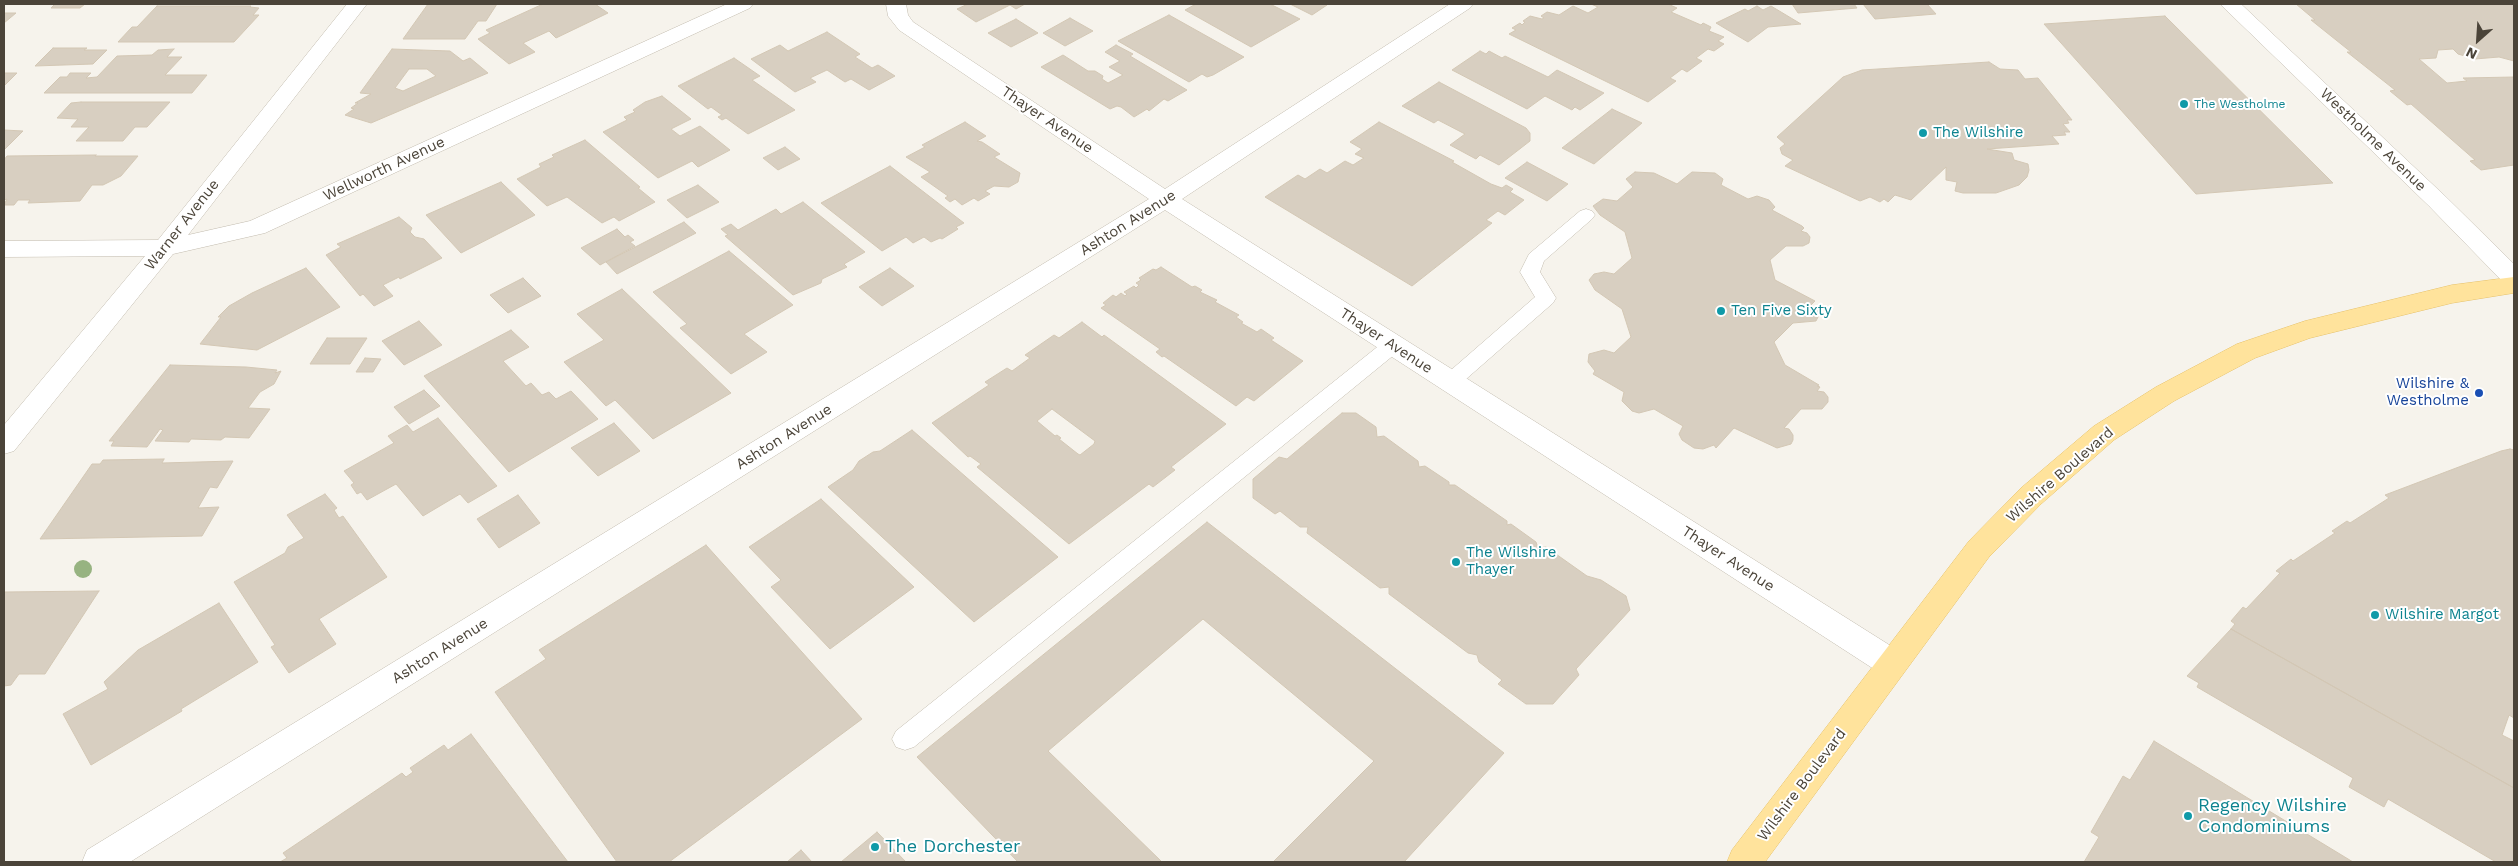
<!DOCTYPE html>
<style>
body{margin:0}
#map{position:relative;width:2518px;height:866px;overflow:hidden;background:#f6f3ec;font-family:"Work Sans",sans-serif}
canvas{display:block}
.frame{position:absolute;inset:0;border:5px solid #4b4439;pointer-events:none}
.north{position:absolute;left:2453px;top:15px;width:50px;height:50px;-webkit-text-stroke:4px #fff;paint-order:stroke;rotate:206deg;font-size:14px;font-weight:700;line-height:20px;text-align:center;color:#4b4439}
.north::after{content:'';display:block;margin:auto;width:18px;height:22px;background:#4b4439;clip-path:polygon(50% 0,100% 100%,50% 72%,0 100%)}
</style>
<div id="map">
<canvas width="2518" height="866"></canvas>
<div class="frame"></div>
<div class="north">N</div>
</div>
<script>
const g = document.querySelector('canvas').getContext('2d');
g.lineJoin = 'round';
function fillPath(path, color) {
  g.fillStyle = color;
  g.fill(path, 'evenodd');
}
function poly(rows) {
  const path = new Path2D();
  for (const r of rows) {
    path.moveTo(r[0], r[1]);
    for (let i = 2; i < r.length; i += 2) path.lineTo(r[i], r[i + 1]);
  }
  return path;
}
function trace(path, color, width, dash) {
  g.strokeStyle = color;
  g.lineWidth = width;
  g.lineCap = dash ? 'butt' : 'round';
  g.setLineDash(dash || []);
  g.stroke(path);
}
function write(font, color, halo, rows, align = 'center') {
  g.font = font + ' "Work Sans",sans-serif';
  g.lineWidth = 4;
  g.setLineDash([]);
  g.textBaseline = 'middle';
  g.strokeStyle = halo;
  g.fillStyle = color;
  for (const [text, x, y, turn = 0] of rows) {
    g.save();
    g.translate(x, y);
    g.rotate((+turn || 0) * Math.PI / 180);
    g.textAlign = isNaN(turn) ? turn : align;
    if (halo) g.strokeText(text, 0, 0);
    g.fillText(text, 0, 0);
    g.restore();
  }
}
const building = poly([
 [55,4,85,4,80,8,51,8,55,4],
 [428,4,497,4,486,21,478,21,465,39,403,39,428,4],
 [543,4,595,4,608,13,556,38,549,31,523,43,535,52,509,64,478,39,490,33,486,30,543,4],
 [968,4,1025,4,1016,9,1010,5,976,22,957,9,968,4],
 [1196,4,1270,4,1300,19,1251,47,1185,10,1196,4],
 [1290,4,1325,4,1327,5,1312,15,1290,4],
 [1591,4,1668,4,1677,8,1671,12,1701,25,1703,23,1711,27,1709,31,1724,37,1718,41,1724,44,1714,51,1708,49,1696,58,1702,61,1687,72,1682,69,1670,78,1676,81,1648,102,1509,34,1516,30,1512,28,1520,23,1522,25,1525,22,1523,21,1530,16,1542,19,1544,18,1541,16,1547,12,1559,15,1573,6,1588,13,1598,7,1591,4],
 [1792,4,1854,4,1857,8,1798,13,1792,4],
 [1863,4,1927,4,1936,14,1875,19,1863,4],
 [2296,4,2514,4,2514,61,2499,57,2475,59,2458,54,2453,49,2438,50,2436,58,2419,59,2447,83,2467,81,2463,78,2514,77,2514,165,2481,170,2470,161,2475,160,2411,104,2407,105,2390,91,2395,90,2347,52,2351,52,2311,20,2315,20,2296,4],
 [157,6,251,6,250,7,259,8,253,15,259,15,234,42,118,42,132,27,137,27,157,6],
 [1757,6,1763,10,1771,6,1801,24,1768,27,1748,42,1716,23,1745,9,1748,11,1757,6],
 [4,13,16,13,4,23,4,13],
 [1169,15,1244,57,1213,75,1207,77,1202,74,1189,82,1118,41,1169,15],
 [2165,16,2333,183,2196,194,2044,24,2165,16],
 [1070,18,1093,31,1065,46,1043,33,1070,18],
 [1016,19,1038,33,1011,47,988,33,1016,19],
 [827,32,860,54,855,57,872,68,878,65,895,76,869,90,851,79,845,82,827,70,810,78,816,82,795,92,751,59,780,45,788,51,827,32],
 [1116,45,1133,54,1130,56,1187,90,1168,101,1164,99,1149,111,1147,109,1134,117,1121,107,1117,106,1110,109,1041,67,1063,55,1088,71,1095,71,1103,76,1102,79,1108,83,1123,75,1109,67,1120,61,1105,52,1116,45],
 [53,48,87,48,84,50,107,50,93,64,35,66,53,48],
 [174,49,167,57,182,57,165,75,207,75,192,93,44,93,60,77,67,77,70,73,91,73,86,78,97,77,117,56,152,55,158,50,174,49],
 [392,49,450,51,463,61,470,58,488,73,371,123,345,115,354,109,351,108,358,103,355,103,371,94,360,93,392,49],
 [409,69,427,69,436,76,403,91,395,88,409,69],
 [1480,51,1486,54,1489,51,1502,58,1505,56,1548,77,1557,70,1604,93,1580,110,1575,107,1572,110,1545,96,1527,109,1452,70,1480,51],
 [734,58,760,76,752,80,795,110,748,134,726,118,722,120,718,117,722,115,711,107,708,109,678,86,734,58],
 [1989,62,2000,69,2018,70,2025,79,2038,78,2072,120,2067,120,2069,123,2063,124,2070,132,2064,132,2066,135,2052,136,2059,144,1987,149,2012,153,2014,160,2028,164,2029,170,2027,177,2019,185,1996,193,1963,193,1955,191,1957,182,1946,180,1946,167,1911,200,1895,195,1888,202,1884,199,1880,202,1870,197,1860,201,1785,166,1793,160,1782,154,1780,148,1785,144,1777,137,1843,77,1862,70,1989,62],
 [4,73,17,73,4,86,4,73],
 [1439,82,1526,128,1530,133,1530,141,1499,165,1480,155,1476,159,1450,145,1465,134,1438,120,1434,123,1402,106,1439,82],
 [662,96,691,119,671,129,680,136,700,126,730,150,698,167,692,161,658,178,603,132,627,120,624,117,635,112,633,110,645,102,662,96],
 [81,102,170,102,147,127,135,127,123,141,76,141,89,127,71,127,78,119,57,118,71,103,81,102],
 [1612,109,1642,123,1594,164,1562,148,1612,109],
 [965,122,986,136,977,141,982,142,1000,154,994,157,1020,173,1018,182,1009,187,994,186,985,191,990,194,978,201,974,198,962,205,955,199,950,202,945,198,948,196,921,177,930,172,906,157,925,147,922,145,965,122],
 [1379,122,1454,161,1452,162,1491,184,1502,188,1506,185,1513,189,1510,192,1524,200,1505,215,1498,211,1486,220,1492,223,1412,286,1265,197,1298,175,1305,179,1320,169,1327,173,1345,161,1353,165,1364,158,1355,154,1362,149,1350,142,1379,122],
 [4,130,23,131,4,150,4,130],
 [585,140,640,187,638,188,655,202,619,221,614,217,602,223,567,197,547,206,517,179,541,167,539,164,554,157,552,155,585,140],
 [785,147,800,159,778,170,763,158,785,147],
 [96,155,95,156,138,156,121,176,103,185,92,185,80,201,28,203,30,200,18,200,14,205,4,205,7,199,4,200,4,160,7,156,96,155],
 [1527,162,1568,184,1547,201,1505,178,1527,162],
 [890,166,964,223,956,227,958,229,942,239,940,238,931,242,924,237,913,243,906,237,882,251,821,203,890,166],
 [1635,172,1654,173,1677,184,1692,172,1715,173,1723,179,1721,185,1748,199,1757,196,1769,200,1775,207,1772,210,1802,226,1804,228,1801,231,1807,233,1810,237,1809,243,1803,246,1786,246,1770,260,1775,280,1815,301,1808,308,1818,308,1820,313,1816,321,1793,323,1774,342,1785,365,1819,385,1817,386,1820,387,1817,391,1824,392,1828,397,1828,402,1822,409,1801,409,1784,428,1789,429,1793,435,1793,440,1791,444,1777,448,1734,428,1716,448,1714,445,1703,449,1694,448,1682,440,1679,434,1683,426,1654,409,1639,413,1632,411,1622,401,1624,392,1593,374,1595,371,1588,362,1589,354,1604,350,1614,353,1631,337,1622,309,1595,290,1589,280,1594,274,1604,272,1614,274,1632,258,1625,232,1600,215,1593,206,1603,199,1617,201,1633,187,1626,179,1635,172],
 [501,182,535,215,461,253,426,215,501,182],
 [698,185,719,202,687,218,667,200,698,185],
 [803,202,865,252,844,264,847,267,822,279,821,283,793,295,725,236,728,235,721,229,731,224,738,230,776,209,781,214,803,202],
 [399,217,412,228,410,232,415,237,424,239,442,258,400,279,399,277,383,285,393,296,374,306,363,294,360,296,326,255,341,247,337,244,399,217],
 [684,222,696,233,617,274,606,262,684,222],
 [617,229,625,237,628,235,634,240,630,242,635,246,600,265,581,248,617,229],
 [729,251,793,305,744,334,767,352,731,374,680,328,687,324,653,292,729,251],
 [1161,267,1192,287,1195,286,1202,290,1200,292,1217,300,1215,302,1239,315,1236,317,1243,322,1241,323,1257,332,1261,329,1274,338,1271,340,1303,361,1254,401,1247,397,1236,406,1164,356,1162,357,1156,352,1160,349,1101,308,1106,305,1103,303,1113,295,1116,297,1121,293,1125,296,1127,294,1124,292,1134,286,1136,288,1139,285,1136,283,1141,280,1139,278,1153,269,1156,270,1161,267],
 [306,268,340,307,257,350,200,344,221,317,218,317,229,306,252,293,306,268],
 [890,268,914,286,882,306,859,287,890,268],
 [523,278,541,296,508,313,490,295,523,278],
 [622,289,731,393,653,439,615,400,606,406,564,362,604,340,577,314,622,289],
 [419,321,442,345,404,365,382,341,419,321],
 [1082,322,1102,337,1104,335,1226,424,1171,467,1175,470,1153,487,1149,484,1069,544,977,467,981,464,970,456,968,457,932,423,989,385,985,382,1007,368,1012,371,1030,358,1025,355,1054,335,1059,338,1082,322],
 [1052,409,1095,441,1094,444,1080,455,1078,454,1059,439,1061,438,1057,435,1055,436,1037,421,1052,409],
 [511,330,529,347,503,361,526,386,531,383,542,395,549,392,556,399,571,391,598,419,509,472,424,376,511,330],
 [327,338,367,338,350,364,310,364,327,338],
 [365,358,381,359,373,372,356,372,365,358],
 [170,365,246,367,277,370,275,373,281,371,274,384,260,392,248,408,270,409,249,438,225,437,221,440,191,439,189,442,155,441,163,430,160,429,147,447,111,446,114,441,109,441,170,365],
 [424,390,440,406,409,424,394,407,424,390],
 [1342,413,1356,413,1376,427,1377,437,1384,436,1418,461,1419,467,1425,466,1449,482,1449,485,1455,485,1507,521,1507,525,1511,524,1536,542,1538,548,1546,547,1587,576,1601,580,1626,596,1630,610,1576,669,1579,675,1553,704,1526,704,1498,684,1502,680,1479,662,1477,655,1468,653,1389,594,1389,587,1380,588,1307,533,1308,527,1300,527,1280,511,1275,514,1253,498,1253,479,1279,457,1287,459,1342,413],
 [438,418,497,486,468,503,460,494,423,516,396,484,367,500,361,492,357,494,351,485,354,483,344,471,394,443,388,436,407,425,413,432,438,418],
 [614,423,640,451,598,476,571,448,614,423],
 [912,430,1058,557,974,622,828,487,853,470,859,461,873,452,880,451,912,430],
 [2510,449,2514,450,2514,718,2509,715,2502,735,2514,741,2514,788,2231,629,2235,624,2231,621,2243,607,2246,609,2280,573,2276,571,2291,559,2293,561,2335,533,2332,531,2347,521,2350,523,2389,498,2385,495,2501,451,2510,449],
 [164,459,162,463,233,461,217,488,210,487,198,508,219,507,202,536,40,539,92,464,100,464,103,460,164,459],
 [325,494,337,508,334,510,339,518,343,516,387,577,319,619,336,644,289,673,271,647,275,645,234,582,285,553,288,547,304,538,287,515,325,494],
 [518,495,540,523,499,548,477,519,518,495],
 [821,499,914,587,830,649,771,587,781,580,749,547,821,499],
 [1207,522,1504,753,1404,862,1273,862,1374,761,1203,619,1048,751,1162,862,1018,862,917,757,1207,522],
 [706,545,862,719,669,862,617,862,495,692,546,659,539,650,706,545],
 [99,591,45,674,19,674,11,685,4,686,4,592,99,591],
 [219,603,258,662,181,709,182,711,91,765,63,714,108,689,104,682,138,650,219,603],
 [2231,629,2514,788,2514,862,2496,862,2388,799,2384,807,2349,787,2353,778,2197,687,2199,683,2187,676,2231,629],
 [471,734,568,862,280,862,287,858,283,853,402,773,406,777,413,772,410,768,444,745,448,750,471,734],
 [2154,741,2353,862,2084,862,2099,837,2091,832,2123,776,2130,780,2154,741],
 [877,832,906,862,841,862,877,832],
 [801,850,812,862,787,862,801,850]
]);
const service = poly([
 [1586,209,1592,211,1595,215,1592,219,1544,261,1540,272,1556,298,1553,303,1457,387,1450,390,1443,387,1440,382,1443,377,1535,297,1520,272,1529,254,1580,211,1586,209],
 [1393,338,1400,340,1403,345,1400,350,914,747,905,750,896,747,892,739,896,731,1386,340,1393,338]
]);
const minor = poly([
 [347,4,367,4,188,235,250,221,727,4,753,4,750,8,265,233,173,254,14,451,4,454,4,425,145,256,4,257,4,241,158,240,347,4],
 [886,4,906,4,908,15,913,22,1165,189,1450,4,1473,4,1470,8,1182,199,1902,653,1907,663,1902,673,1891,677,1880,673,1165,210,130,862,82,862,87,850,1149,199,899,30,888,16,886,4]
]);
const tertiary = poly([
 [2220,4,2241,4,2445,196,2514,264,2514,286,2505,284,2429,206,2220,4]
]);
const primary = poly([
 [2514,277,2514,293,2452,303,2310,338,2255,358,2174,401,2114,440,2041,504,1989,557,1765,862,1727,862,1732,850,1969,541,2021,488,2094,426,2156,387,2237,344,2305,321,2452,285,2514,277]
]);
const trees = [
 [83,569]
];
const markers = [
 [2184,104,5,"#0f9aa8"],
 [1923,133,5,"#0f9aa8"],
 [1721,311,5,"#0f9aa8"],
 [2479,393,5,"#1a4fb4"],
 [1456,562,5,"#0f9aa8"],
 [2375,615,5,"#0f9aa8"],
 [2188,816,5,"#0f9aa8"],
 [875,847,5,"#0f9aa8"]
];
const farCulturenames = [
 ["The Westholme",2194,104]
];
const streetNames = [
 ["Thayer Avenue",1047,120,34],
 ["Westholme Avenue",2373,140,44],
 ["Wellworth Avenue",384,169,-25],
 ["Ashton Avenue",1128,223,-32],
 ["Warner Avenue",182,225,-52],
 ["Thayer Avenue",1386,341,33],
 ["Ashton Avenue",784,437,-32],
 ["Wilshire Boulevard",2060,475,-41],
 ["Thayer Avenue",1728,559,33],
 ["Ashton Avenue",440,651,-32],
 ["Wilshire Boulevard",1802,785,-53]
];
const cultureNames = [
 ["The Wilshire",1933,133],
 ["Ten Five Sixty",1731,311],
 ["The Wilshire",1466,553],
 ["Thayer",1466,570],
 ["Wilshire Margot",2385,615]
];
const transitNames = [
 ["Wilshire &",2469,384],
 ["Westholme",2469,401]
];
const nearCulturenames = [
 ["Regency Wilshire",2198,806],
 ["Condominiums",2198,827],
 ["The Dorchester",885,847]
];
fillPath(building, '#d8cfc1');
trace(building, '#d3c7b4', 1);
trace(service, '#c2bbae', 1);
trace(minor, '#c2bbae', 1);
trace(tertiary, '#c2bbae', 1);
trace(primary, '#e6c16a', 1);
fillPath(service, '#fff');
fillPath(minor, '#fff');
fillPath(tertiary, '#fff');
fillPath(primary, '#ffe39c');
g.fillStyle = '#97b381';
for (const [x, y] of trees) {
  g.beginPath();
  g.arc(x, y, 9, 0, 2 * Math.PI);
  g.fill();
}
for (const [x, y, r, color] of markers) {
  const dot = new Path2D();
  dot.arc(x, y, r, 0, 2 * Math.PI);
  g.fillStyle = color;
  g.fill(dot);
  trace(dot, '#fff', 2);
}
write('12px', '#0d838f', '#fff', farCulturenames, 'left');
write('15px', '#4b4439', '#fff', streetNames);
write('15px', '#0d838f', '#fff', cultureNames, 'left');
write('15px', '#164399', '#fff', transitNames, 'right');
write('18px', '#0d838f', '#fff', nearCulturenames, 'left');
</script>
